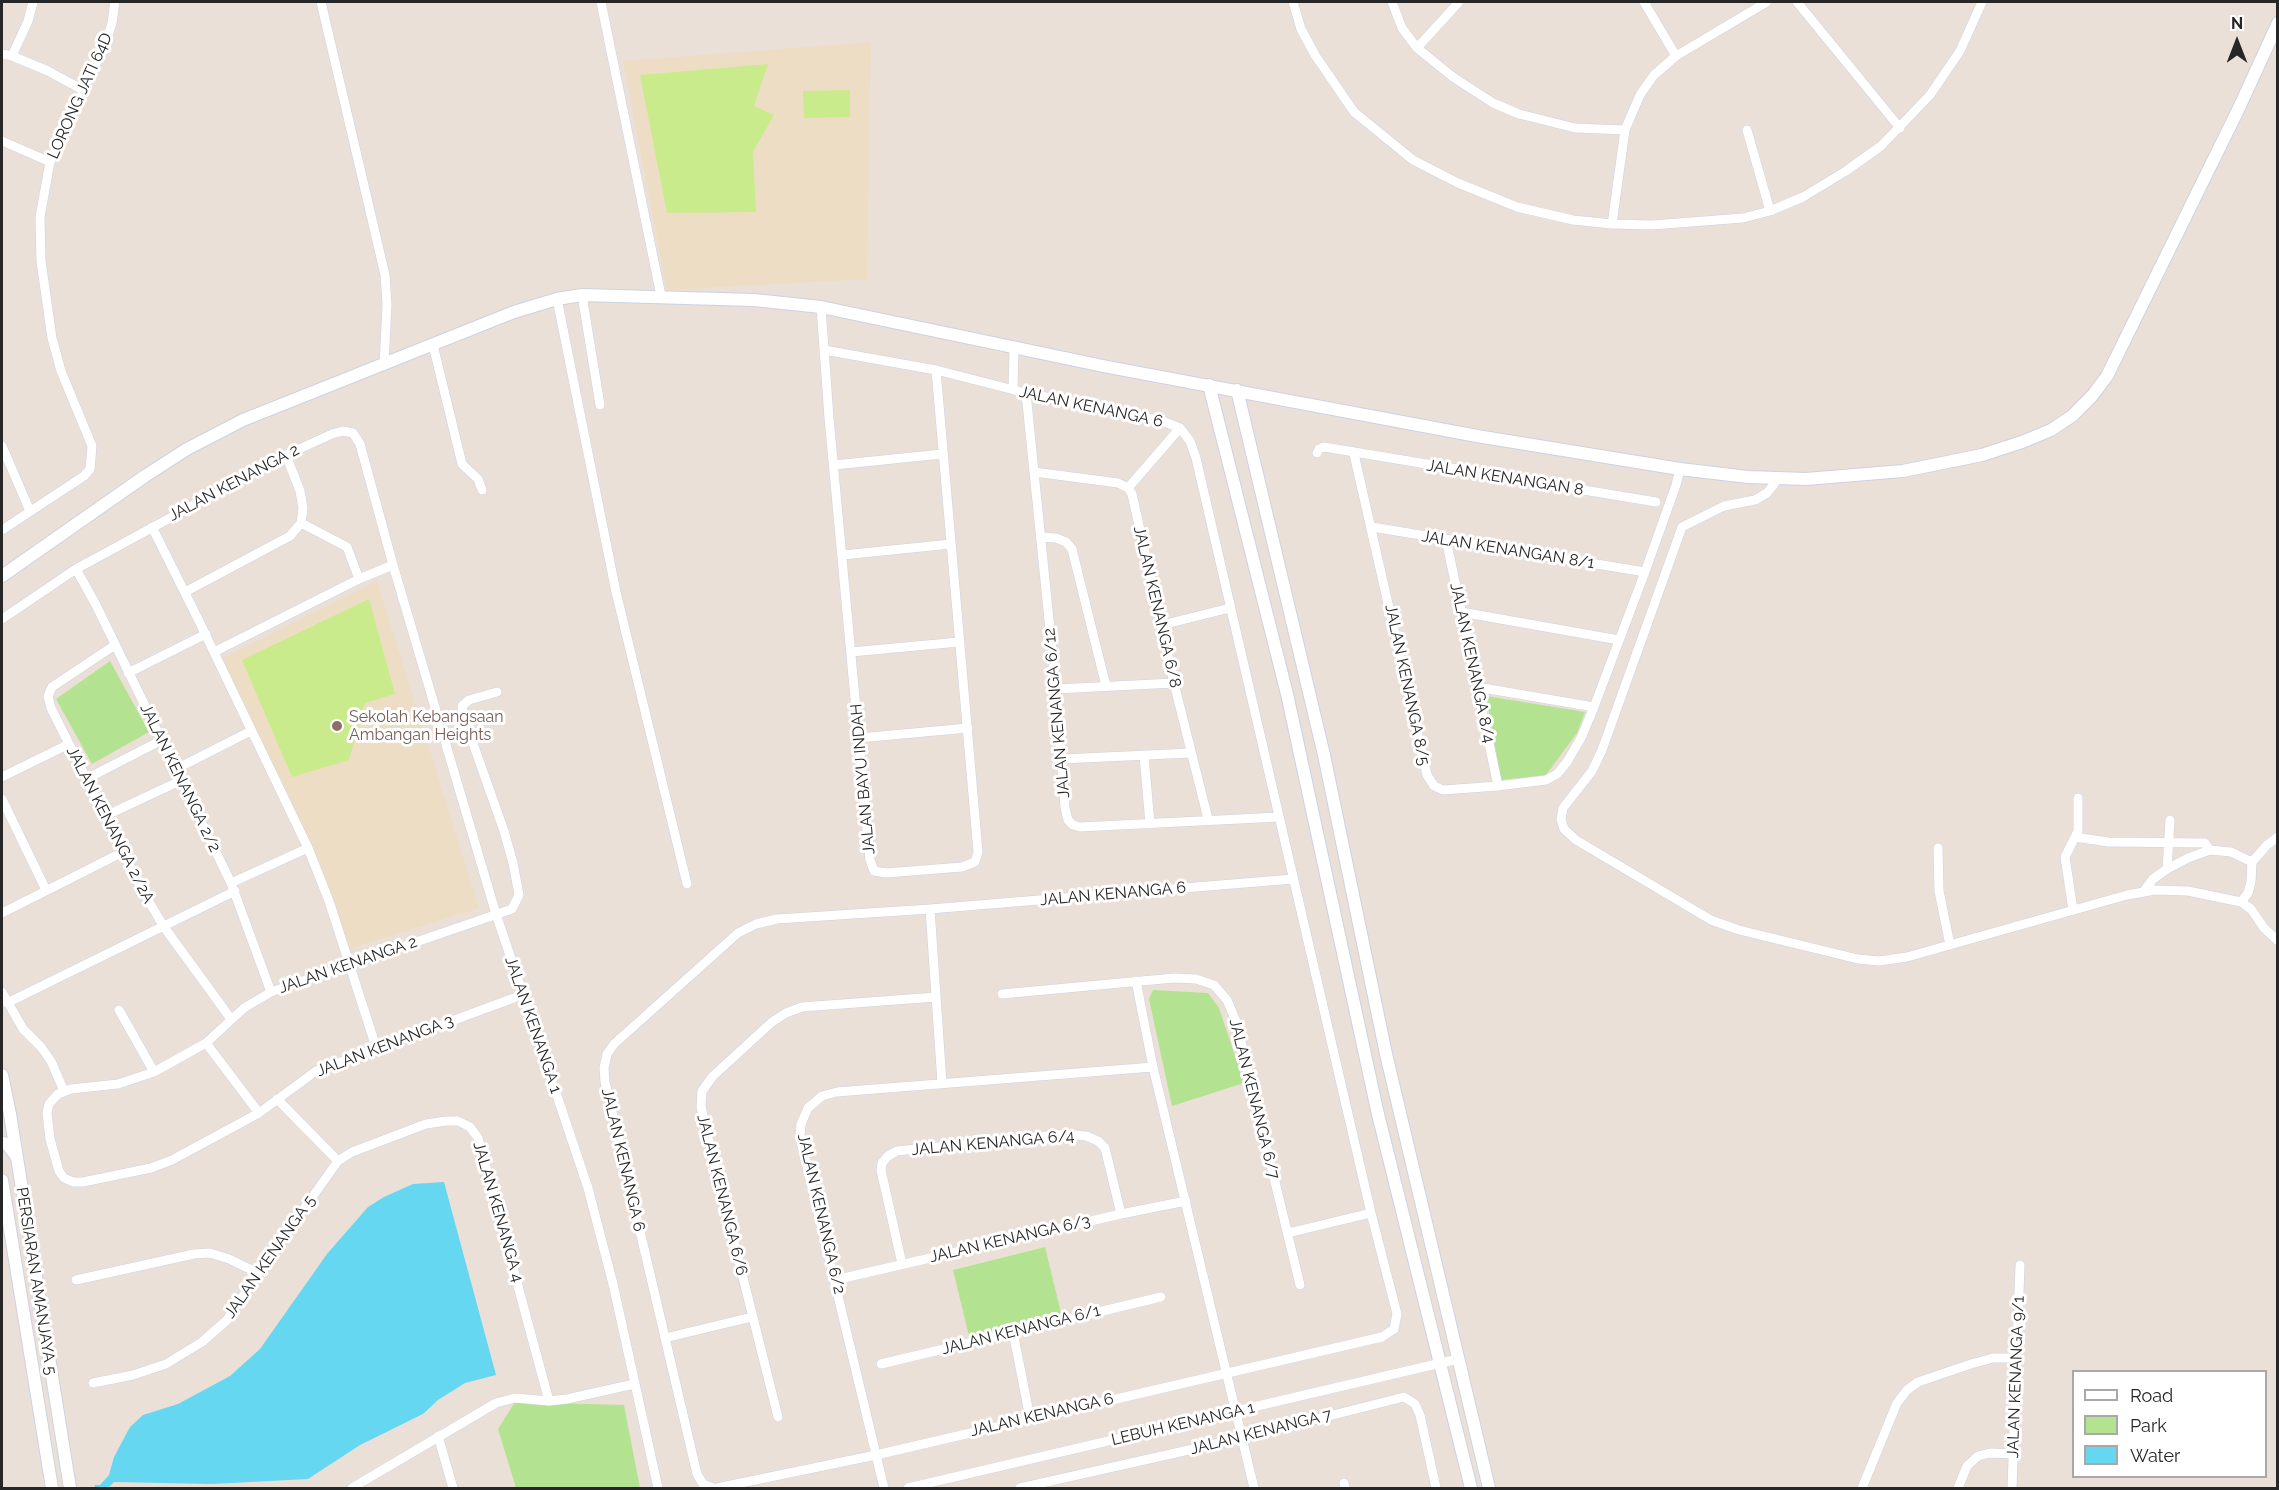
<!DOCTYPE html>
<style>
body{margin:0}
#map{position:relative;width:2279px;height:1490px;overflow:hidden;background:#eae0d7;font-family:Raleway,sans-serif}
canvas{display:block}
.frame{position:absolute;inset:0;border:3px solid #262626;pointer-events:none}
.legend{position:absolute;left:2072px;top:1370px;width:195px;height:108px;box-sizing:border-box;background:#fff;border:2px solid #a8a8a8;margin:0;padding:8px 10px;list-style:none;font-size:18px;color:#262626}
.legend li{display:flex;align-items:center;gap:12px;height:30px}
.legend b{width:30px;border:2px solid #a8a8a8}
.north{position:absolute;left:2207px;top:12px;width:60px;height:60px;-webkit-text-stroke:4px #fff;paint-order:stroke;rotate:0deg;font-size:16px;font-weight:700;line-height:24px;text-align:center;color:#262626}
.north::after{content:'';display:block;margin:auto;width:21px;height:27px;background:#262626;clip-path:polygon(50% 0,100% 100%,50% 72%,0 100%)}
</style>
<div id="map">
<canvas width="2279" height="1490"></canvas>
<div class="frame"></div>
<ul class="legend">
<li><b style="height:8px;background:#fff"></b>Road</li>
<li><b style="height:16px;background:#b3e391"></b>Park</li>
<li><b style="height:16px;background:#65d7f1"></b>Water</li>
</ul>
<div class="north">N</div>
</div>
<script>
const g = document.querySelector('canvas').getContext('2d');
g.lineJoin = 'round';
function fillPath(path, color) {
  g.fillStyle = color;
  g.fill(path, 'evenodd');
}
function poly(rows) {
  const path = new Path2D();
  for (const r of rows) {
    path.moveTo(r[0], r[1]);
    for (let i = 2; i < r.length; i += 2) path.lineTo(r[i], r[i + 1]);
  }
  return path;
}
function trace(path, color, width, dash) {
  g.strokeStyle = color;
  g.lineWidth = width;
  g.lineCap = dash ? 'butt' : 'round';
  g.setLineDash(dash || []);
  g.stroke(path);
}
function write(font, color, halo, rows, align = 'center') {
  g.font = font + ' Raleway,sans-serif';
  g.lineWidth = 6;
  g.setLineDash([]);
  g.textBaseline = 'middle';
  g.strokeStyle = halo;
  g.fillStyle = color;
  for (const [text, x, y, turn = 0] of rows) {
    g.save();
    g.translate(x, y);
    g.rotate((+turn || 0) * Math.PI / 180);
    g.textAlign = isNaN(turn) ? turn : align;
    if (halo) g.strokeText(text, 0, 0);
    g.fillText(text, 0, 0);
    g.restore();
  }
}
const education = poly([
 [871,42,867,279,667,290,623,61],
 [377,581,479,908,346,950,282,793,221,659]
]);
const green = poly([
 [110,661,149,732,92,764,56,699],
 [1486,696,1585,712,1577,733,1546,775,1501,780],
 [1153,990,1208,993,1219,1008,1244,1083,1172,1106,1149,999],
 [1045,1247,1062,1317,970,1340,953,1270],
 [515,1402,624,1405,640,1488,516,1488,498,1429]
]);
const pitch = poly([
 [768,64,754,106,774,115,753,152,756,212,667,213,640,75],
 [850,90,850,117,804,118,803,91],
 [369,599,395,694,365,703,349,760,292,777,242,660]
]);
const water = poly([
 [444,1182,496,1375,465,1383,438,1400,423,1414,360,1445,308,1479,212,1484,114,1482,108,1488,96,1488,94,1485,100,1485,109,1475,114,1457,130,1427,143,1415,178,1404,230,1376,260,1349,327,1254,368,1207,384,1197,413,1184]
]);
const street = poly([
 [321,2,385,275,387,304,384,365],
 [601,2,661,296],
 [1293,2,1301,29,1315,55,1354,112,1413,160,1458,183,1517,207,1573,220,1612,224,1652,225,1743,218,1770,211,1803,197,1846,171,1881,146,1930,95,1960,51,1982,2],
 [1392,2,1402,28,1417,48,1453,77,1493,103,1519,114,1575,128,1625,130],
 [1644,2,1676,56],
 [1797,2,1900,128],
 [1417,48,1459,2],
 [2,54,12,56,48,71,83,90],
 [12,56,28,21,33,2],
 [1747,130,1770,211],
 [2,141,50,162],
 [1612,224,1625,130,1640,95,1654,75,1676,56,1767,2],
 [582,295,600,405],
 [557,299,616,592,687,884],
 [821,307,829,418,870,860,874,871,886,873,962,867,975,862,978,852,936,370],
 [433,345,462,464,478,479,482,490],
 [1013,390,1014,349],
 [1026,393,1056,689,1065,808,1068,820,1073,825,1080,827,1279,817],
 [2,446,30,511],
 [1317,453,1319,449,1324,447,1656,502],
 [1354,454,1427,775,1434,786,1443,790,1498,786,1546,780,1557,774,1567,762,1581,738,1594,707,1645,572,1676,485,1680,469],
 [834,465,942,454],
 [1034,472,1118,483,1128,488,1132,494,1174,683,1208,819],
 [1778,479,1767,493,1755,500,1724,506,1682,527,1602,750,1592,771,1563,808,1561,819,1564,829,1576,840,1711,920,1739,930,1858,959,1879,961,1907,957,2127,895,2155,890,2188,891,2241,902,2251,909,2264,928,2278,941],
 [1128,488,1180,428],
 [301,523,347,547,359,579],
 [152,527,198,619,308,848,329,901,376,1047],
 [1372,527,1645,572],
 [2,530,84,476,90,469,92,446,61,371,52,338,41,261,40,217,50,162,106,42,112,23,115,2],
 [1040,537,1056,538,1066,542,1072,549,1106,686],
 [1446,539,1498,786],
 [843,555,951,544],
 [76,569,96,605,231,883,271,992],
 [185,592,290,536,301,523,303,508,300,491,286,455],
 [1461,612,1619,640],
 [2,619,76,569,286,455,332,434,343,431,353,433,360,444,393,565,496,914,588,1188,613,1284,658,1488],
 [1162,625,1230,608],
 [115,645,52,687,48,696,51,708,142,890,164,927,231,1019],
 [214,652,359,579,393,565],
 [851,652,959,642],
 [128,673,206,634],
 [1477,687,1594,707],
 [1056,689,1174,683],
 [497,692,469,700,462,706,463,715,504,831,513,863,519,895,512,909,271,992,244,1008,206,1043,154,1072,118,1084,71,1089,58,1094,49,1104,47,1113,50,1139,59,1171,64,1178,73,1182,83,1182,151,1168,172,1160,259,1113,316,1071,522,995],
 [859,738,968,728],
 [1144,756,1150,824],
 [1062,759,1191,753],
 [176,769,251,731],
 [2,777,69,744],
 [86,779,162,740],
 [2,799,46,890],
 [105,816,182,780],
 [2075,837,2108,842,2205,843,2210,850],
 [1938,848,1939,891,1950,945],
 [2167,869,2170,820],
 [231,883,308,848],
 [2144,891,2153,879,2167,869,2188,858,2210,850,2231,852,2252,862],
 [2241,902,2248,893,2251,882,2252,862,2267,845,2278,837],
 [930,909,942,1083],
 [2073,910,2065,857,2078,831,2078,798],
 [2,913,123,852],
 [1136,981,1153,1067,1254,1488],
 [2,992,23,1029,41,1047,51,1061,64,1091],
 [1002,994,1174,978,1196,979,1214,985,1227,1000,1236,1021,1300,1285],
 [7,1003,235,891],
 [119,1010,154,1072],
 [206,1043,259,1113],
 [277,1099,338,1161],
 [1288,1233,1371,1213],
 [902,1264,881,1170,882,1163,888,1156,897,1151,1066,1134,1086,1136,1098,1141,1105,1148,1121,1214],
 [76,1280,194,1254,210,1253,229,1259,258,1273],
 [835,1280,1121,1214,1186,1201],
 [1013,1332,1030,1418],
 [665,1338,752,1317],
 [881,1364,1161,1297],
 [93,1383,133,1375,166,1364,202,1342,227,1320,258,1273,338,1161,352,1152,426,1124,446,1121,458,1121,470,1127,478,1138,549,1401],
 [778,1417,705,1126,701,1106,702,1091,713,1076,772,1022,786,1013,802,1007,936,997],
 [438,1436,453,1488],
 [1344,1483,1345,1488],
 [352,1488,496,1403,515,1398,549,1401,567,1399,634,1384],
 [713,1488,703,1484,697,1474,605,1082,604,1068,607,1054,614,1044,738,933,756,924,777,919,930,909,1293,879],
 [717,1488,876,1455,1382,1337,1394,1329,1397,1314,1371,1213,1196,458,1190,441,1180,428,1162,421,1026,393,936,370,824,350],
 [884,1488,803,1150,800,1135,801,1124,808,1108,822,1096,837,1092,1153,1067],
 [908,1488,1458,1359],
 [1020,1488,1242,1438,1404,1397,1415,1404,1420,1415,1436,1488],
 [1862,1488,1897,1403,1907,1390,1918,1382,1971,1364,1993,1358,2016,1358],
 [1958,1488,1967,1466,1978,1456,1990,1453,2013,1454],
 [2012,1488,2020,1265]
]);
const secondary = poly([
 [1209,385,1287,694,1377,1110,1471,1488],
 [1237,390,1324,755,1386,1054,1489,1488],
 [2,576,145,476,187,449,243,420,514,312,557,299,582,295,754,300,821,307,1108,367,1477,436,1680,469,1748,477,1806,479,1903,471,1982,455,2022,442,2051,430,2072,416,2092,396,2107,376,2238,110,2278,23],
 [2,1075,10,1114,70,1488],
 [2,1143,7,1144,16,1156],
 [2,1180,52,1488]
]);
const markers = [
 [337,726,6,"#8d6e63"]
];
const streetNames = [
 ["LORONG JATI 64D",80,96,-66],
 ["JALAN KENANGA 6",1091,407,12],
 ["JALAN KENANGAN 8",1505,478,9],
 ["JALAN KENANGA 2",234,483,-28],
 ["JALAN KENANGAN 8/1",1508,550,9],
 ["JALAN KENANGA 6/8",1157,607,77],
 ["JALAN KENANGA 8/4",1472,663,78],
 ["JALAN KENANGA 8/5",1407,685,78],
 ["JALAN KENANGA 6/12",1057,713,-95],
 ["JALAN KENANGA 2/2",180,778,64],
 ["JALAN BAYU INDAH",863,779,-95],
 ["JALAN KENANGA 2/2A",110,825,63],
 ["JALAN KENANGA 6",1113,894,-5],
 ["JALAN KENANGA 2",348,965,-19],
 ["JALAN KENANGA 1",533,1025,71],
 ["JALAN KENANGA 3",385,1046,-21],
 ["JALAN KENANGA 6/7",1254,1099,76],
 ["JALAN KENANGA 6/4",993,1143,-5],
 ["JALAN KENANGA 6",623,1160,77],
 ["JALAN KENANGA 6/6",722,1195,76],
 ["JALAN KENANGA 4",498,1212,74],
 ["JALAN KENANGA 6/2",821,1214,77],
 ["JALAN KENANGA 6/3",1010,1239,-13],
 ["JALAN KENANGA 5",270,1257,-55],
 ["PERSIARAN AMANJAYA 5",36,1281,81],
 ["JALAN KENANGA 6/1",1021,1330,-14],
 ["JALAN KENANGA 9/1",2016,1377,-88],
 ["JALAN KENANGA 6",1042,1415,-13],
 ["LEBUH KENANGA 1",1183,1424,-13],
 ["JALAN KENANGA 7",1261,1432,-14]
];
const educationNames = [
 ["Sekolah Kebangsaan",349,717],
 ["Ambangan Heights",349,735]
];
fillPath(education, '#edddc5');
fillPath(green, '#b3e391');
fillPath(pitch, '#caeb8c');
fillPath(water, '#65d7f1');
trace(street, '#ccd2e1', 10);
trace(secondary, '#ccd2e1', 14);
trace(street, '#fff', 9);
trace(secondary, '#fff', 12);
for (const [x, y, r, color] of markers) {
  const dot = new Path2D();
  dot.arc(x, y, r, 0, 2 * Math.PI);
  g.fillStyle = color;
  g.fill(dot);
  trace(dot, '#fff', 2);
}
write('16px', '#262626', '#fff', streetNames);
write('16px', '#785e54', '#fff', educationNames, 'left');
</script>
